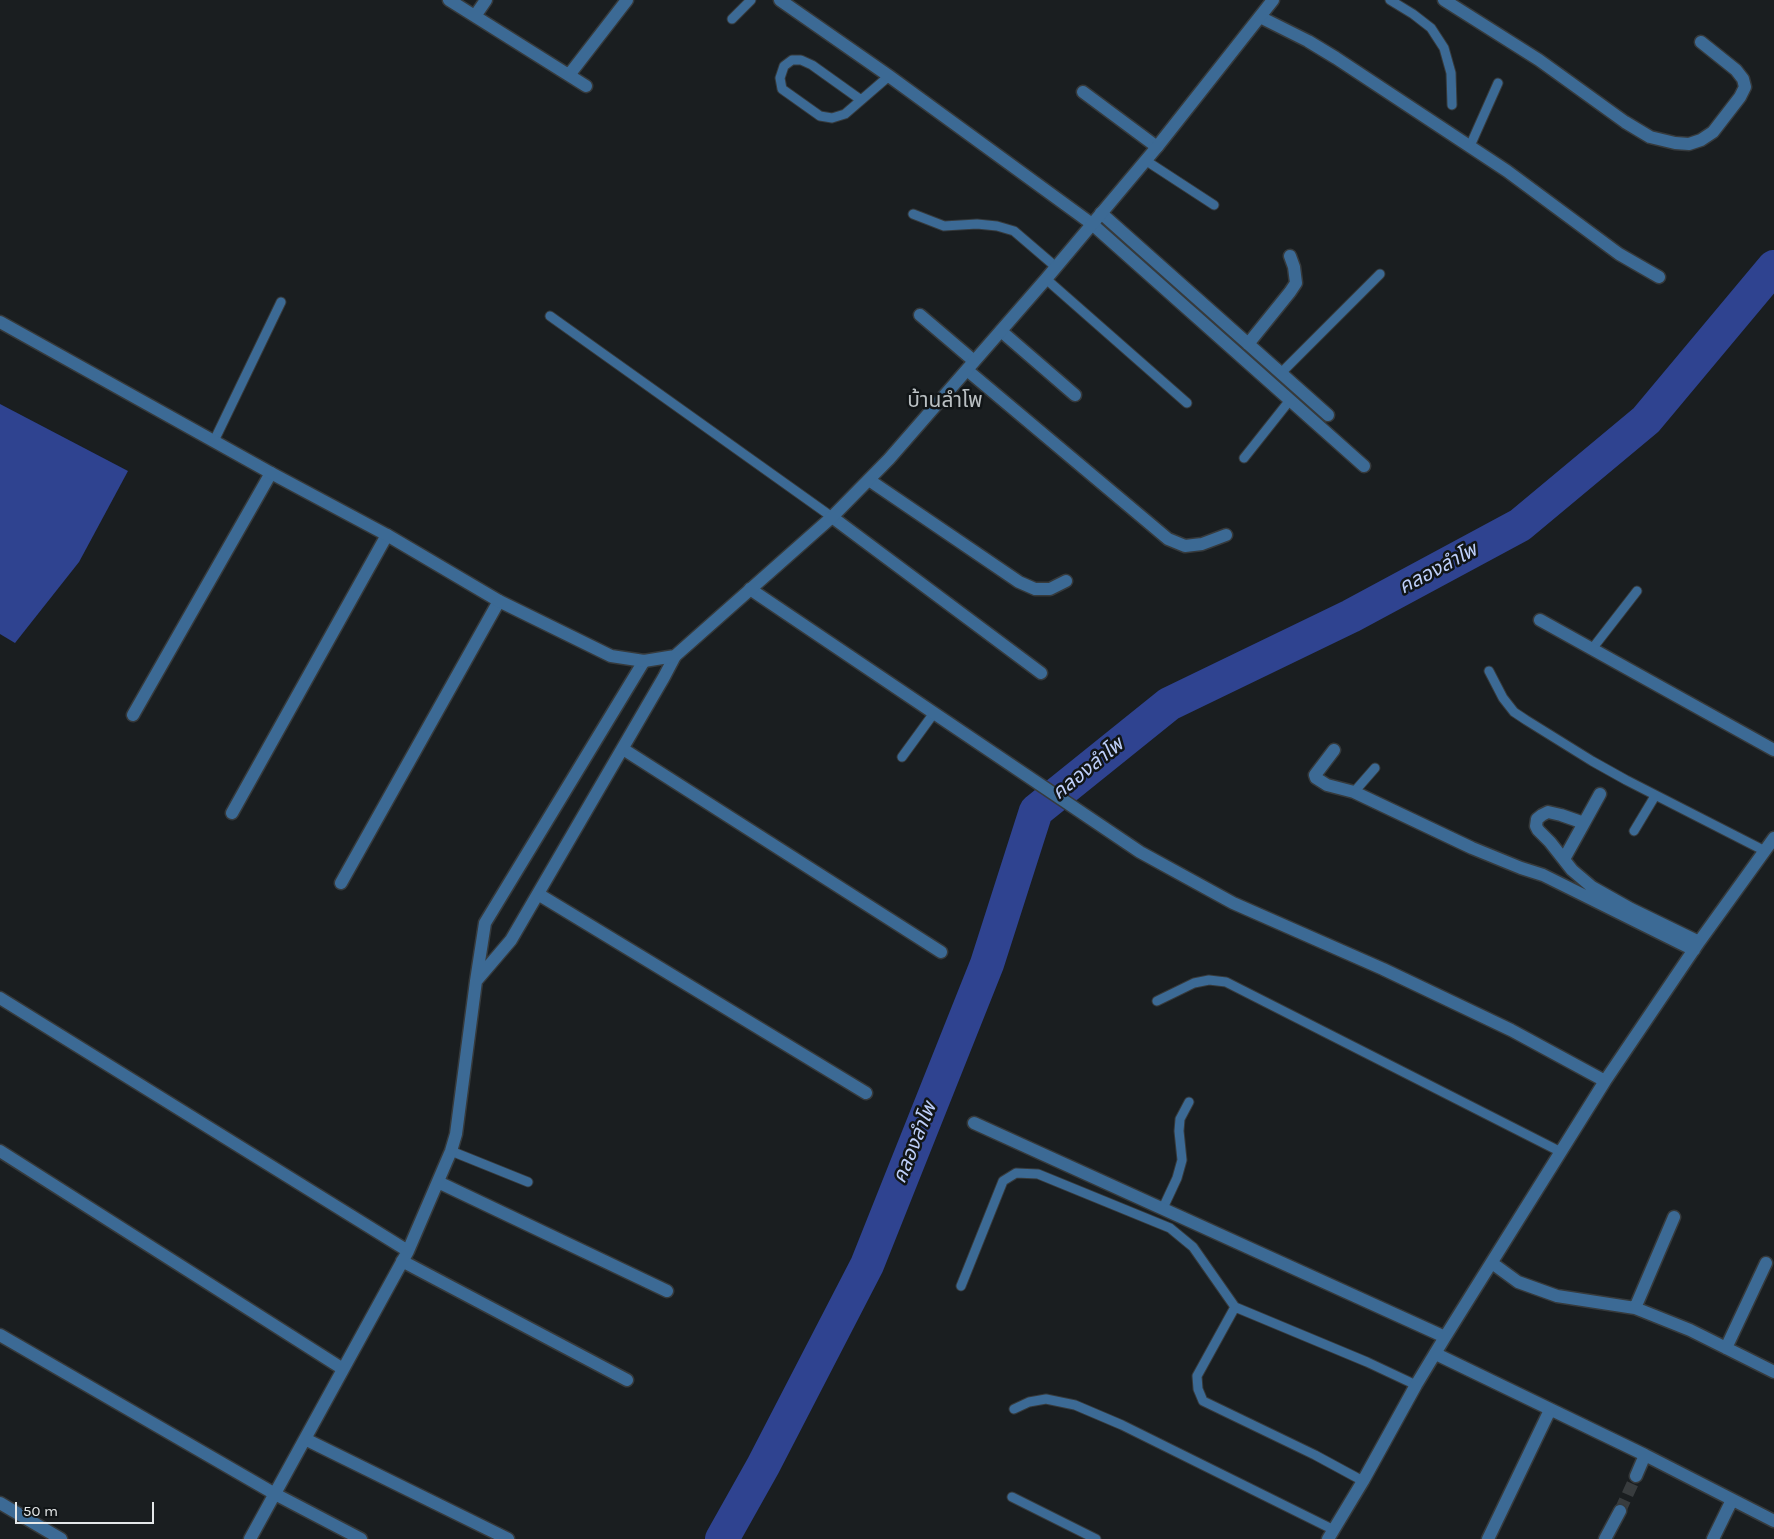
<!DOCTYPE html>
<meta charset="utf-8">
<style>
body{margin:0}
#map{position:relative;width:1774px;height:1539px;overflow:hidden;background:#1a1e20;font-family:Karla,sans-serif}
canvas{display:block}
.scale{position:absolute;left:15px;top:1502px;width:139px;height:22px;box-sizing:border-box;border:2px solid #e4e7e8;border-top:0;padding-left:6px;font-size:15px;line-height:18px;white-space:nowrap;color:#e4e7e8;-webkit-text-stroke:4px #111517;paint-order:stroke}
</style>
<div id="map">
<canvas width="1774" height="1539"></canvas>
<div class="scale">50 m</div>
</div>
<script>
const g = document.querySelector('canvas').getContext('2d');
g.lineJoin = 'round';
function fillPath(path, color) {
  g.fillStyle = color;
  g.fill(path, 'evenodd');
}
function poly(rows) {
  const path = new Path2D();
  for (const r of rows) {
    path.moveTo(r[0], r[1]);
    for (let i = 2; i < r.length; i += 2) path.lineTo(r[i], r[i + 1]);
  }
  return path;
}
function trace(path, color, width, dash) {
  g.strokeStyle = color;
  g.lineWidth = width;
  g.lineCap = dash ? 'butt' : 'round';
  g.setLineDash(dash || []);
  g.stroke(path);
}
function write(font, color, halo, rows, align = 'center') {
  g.font = font + ' Karla,"Noto Sans Thai",sans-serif';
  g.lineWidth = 5;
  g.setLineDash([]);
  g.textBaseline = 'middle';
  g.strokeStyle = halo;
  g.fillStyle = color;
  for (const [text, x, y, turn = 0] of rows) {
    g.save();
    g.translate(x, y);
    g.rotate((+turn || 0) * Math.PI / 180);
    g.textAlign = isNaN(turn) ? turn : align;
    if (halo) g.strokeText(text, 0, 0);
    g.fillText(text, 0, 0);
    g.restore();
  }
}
const water = poly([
 [0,404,128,471,79,562,15,643,0,634]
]);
const river = poly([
 [722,1539,763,1466,867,1265,987,964,1036,811,1169,704,1351,616,1520,525,1646,420,1774,267]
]);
const minorTunnel = poly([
 [1620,1511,1636,1476]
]);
const service = poly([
 [1390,0,1413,14,1431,28,1444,48,1451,73,1452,105],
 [732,19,751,0],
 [861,100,812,65,801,60,792,60,784,66,780,78,782,89,820,116,832,118,845,114,889,76],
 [1470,146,1498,83],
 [1145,160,1214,205],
 [913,214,944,226,977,224,997,226,1014,231,1056,267],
 [1046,279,1187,403],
 [550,316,832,517],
 [1281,373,1380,274],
 [214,441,281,302],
 [1244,458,1290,400],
 [1592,649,1637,591],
 [1489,671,1503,698,1514,712,1526,720,1592,761,1626,780,1765,851],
 [902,757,934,713],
 [1354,792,1375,768],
 [1634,831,1655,796],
 [1157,1001,1194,983,1209,980,1226,982,1561,1152],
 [451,1151,528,1182],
 [1163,1208,1177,1178,1182,1160,1179,1131,1180,1119,1189,1102],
 [961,1286,1003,1181,1016,1173,1038,1174,1170,1228,1193,1247,1235,1307],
 [1014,1409,1029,1402,1046,1399,1075,1405,1122,1425,1334,1530],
 [1363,1481,1315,1455,1203,1401,1198,1389,1197,1376,1235,1307,1367,1362,1416,1385],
 [1012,1497,1096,1539]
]);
const minor = poly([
 [449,0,586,86],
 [780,0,889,76,1092,224,1364,466],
 [1444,0,1539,60,1625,122,1650,137,1675,143,1689,144,1701,140,1713,132,1740,97,1745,87,1743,79,1736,70,1701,42],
 [475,16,486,0],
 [1260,17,1308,41,1336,58,1507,171,1619,254,1659,277],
 [569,75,627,0],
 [1083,92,1157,147],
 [1101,213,1328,415],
 [920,315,974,361],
 [1001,331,1075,395],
 [1248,344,1290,292,1296,283,1294,267,1290,256],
 [967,370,1168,539,1185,546,1202,544,1226,535],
 [869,480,1019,582,1035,589,1050,589,1066,581],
 [832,517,1041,673],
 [750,589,1140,852,1233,903,1383,969,1511,1030,1605,1081],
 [1540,620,1774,750],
 [133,715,271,473],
 [623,749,941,952],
 [1334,750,1315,775,1316,778,1327,785,1354,792,1472,848,1521,868,1543,875,1694,950],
 [1600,794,1584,823,1561,815,1548,812,1542,815,1537,819,1536,826,1538,830,1550,842,1572,870,1592,887,1631,909,1699,942],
 [232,813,387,535],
 [1564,859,1584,823],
 [341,883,499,601],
 [538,894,866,1093],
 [476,981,511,940,664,677,675,656],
 [0,998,408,1251],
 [974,1123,1445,1337],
 [0,1151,343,1369],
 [438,1182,667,1291],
 [402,1261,627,1380],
 [1492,1263,1518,1282,1557,1296,1635,1308,1690,1330,1774,1372],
 [1635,1308,1674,1217],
 [0,1335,275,1494,361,1539],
 [1726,1348,1766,1263],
 [1436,1354,1645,1455,1774,1521],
 [305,1439,508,1539],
 [1636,1476,1645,1455],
 [0,1503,61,1539],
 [250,1539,408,1251,451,1151,456,1134,476,981,485,923,644,661],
 [1328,1539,1363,1481,1416,1385,1445,1337,1605,1081,1699,942,1774,838],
 [1488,1539,1550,1410],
 [1605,1539,1620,1511],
 [1713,1539,1732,1500]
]);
const tertiary = poly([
 [0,322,271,473,387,535,499,601,611,656,644,661,675,656,832,517,889,459,1046,279,1157,147,1273,0]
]);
const waterNames = [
 ["คลองลำโพ",1438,569,-28],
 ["คลองลำโพ",1088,769,-39],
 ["คลองลำโพ",915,1143,-68]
];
const quarterNames = [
 ["บ้านลำโพ",945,401]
];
fillPath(water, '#2f4390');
trace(river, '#2f4390', 34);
trace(minorTunnel, '#383c3e', 12, [12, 6]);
trace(service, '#363a3c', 11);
trace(minor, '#363a3c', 15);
trace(tertiary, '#363a3c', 15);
trace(service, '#3c6a95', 9);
trace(minor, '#3c6a95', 12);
trace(tertiary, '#3c6a95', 12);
write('italic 20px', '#becffa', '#111517', waterNames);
write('21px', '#bac0c3', '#111517', quarterNames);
</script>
